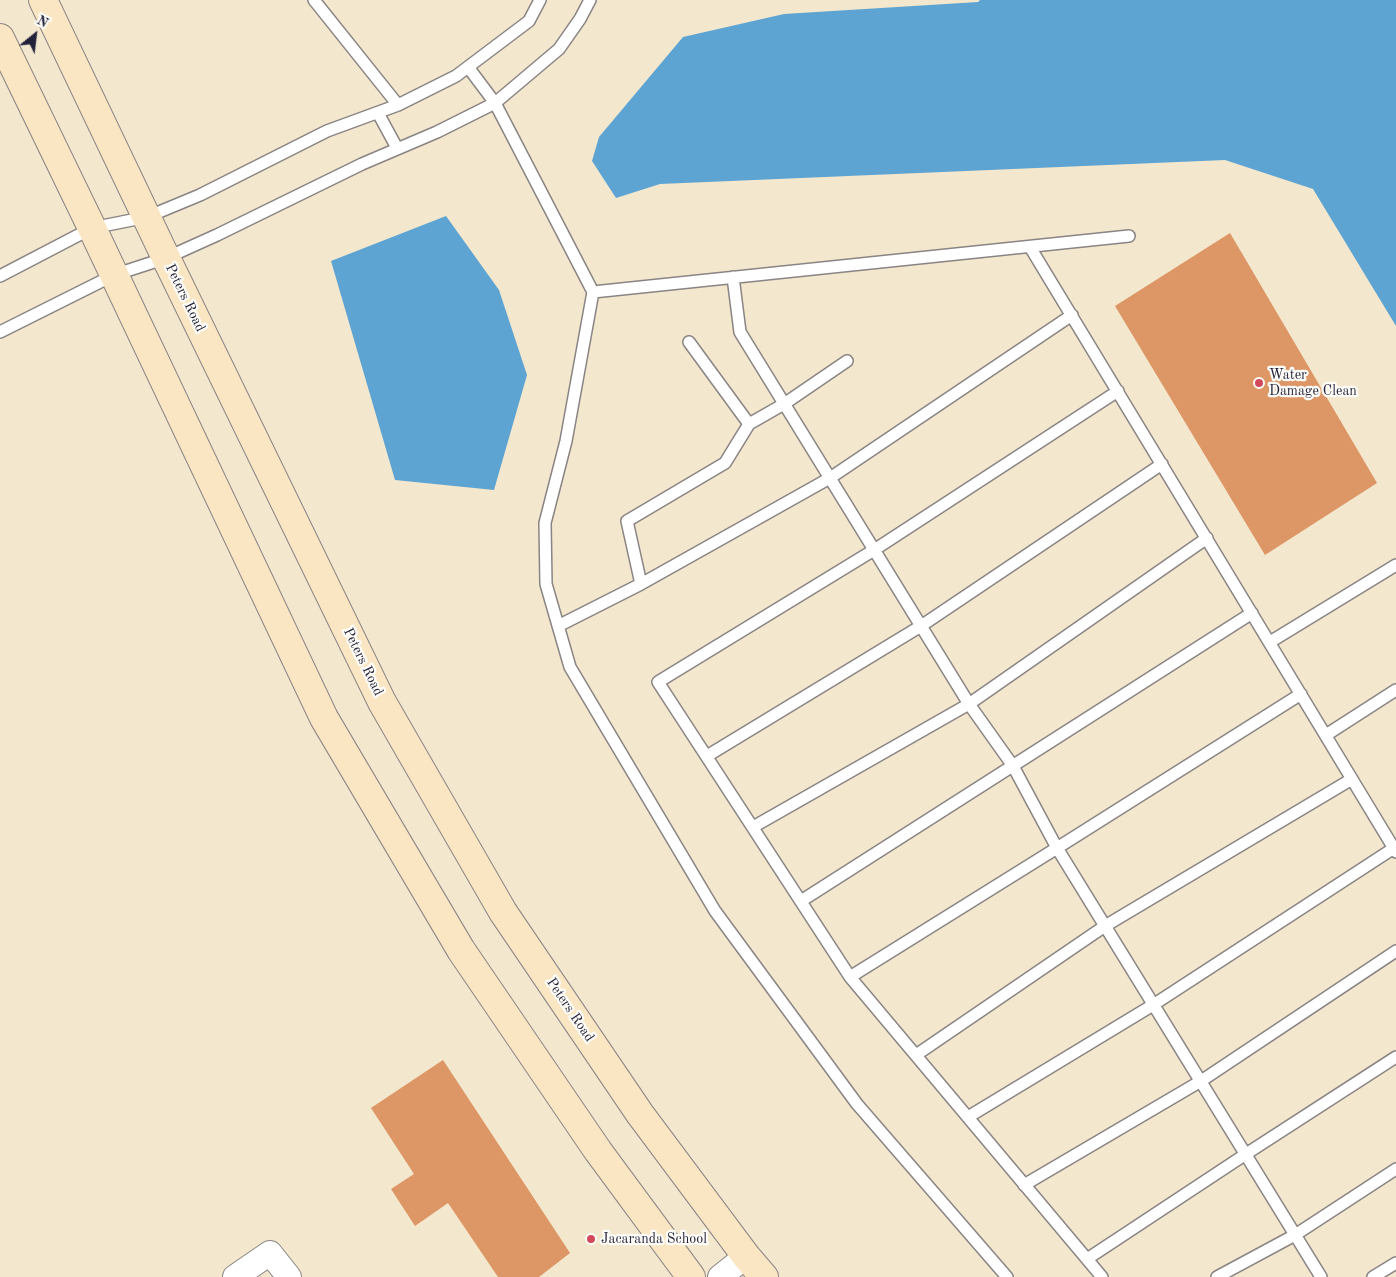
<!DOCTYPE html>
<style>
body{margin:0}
#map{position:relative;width:1396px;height:1277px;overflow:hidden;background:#f3e7cd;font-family:"Old Standard TT",serif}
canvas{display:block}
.north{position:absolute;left:10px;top:10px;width:50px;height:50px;-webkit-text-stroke:4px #fdfcf7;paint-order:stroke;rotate:29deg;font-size:14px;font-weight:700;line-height:20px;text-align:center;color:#22223b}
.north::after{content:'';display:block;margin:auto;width:18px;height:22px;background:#22223b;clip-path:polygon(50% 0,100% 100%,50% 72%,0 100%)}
</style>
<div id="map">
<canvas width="1396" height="1277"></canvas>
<div class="north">N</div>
</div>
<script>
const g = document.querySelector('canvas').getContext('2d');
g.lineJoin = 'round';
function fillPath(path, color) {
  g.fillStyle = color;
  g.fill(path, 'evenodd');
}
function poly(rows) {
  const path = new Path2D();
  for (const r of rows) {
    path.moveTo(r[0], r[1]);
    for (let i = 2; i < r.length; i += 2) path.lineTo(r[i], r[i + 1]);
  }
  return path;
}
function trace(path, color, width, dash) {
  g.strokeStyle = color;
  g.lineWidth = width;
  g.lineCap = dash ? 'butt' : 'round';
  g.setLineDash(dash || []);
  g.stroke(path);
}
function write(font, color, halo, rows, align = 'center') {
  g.font = font + ' "Old Standard TT",serif';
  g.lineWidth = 4.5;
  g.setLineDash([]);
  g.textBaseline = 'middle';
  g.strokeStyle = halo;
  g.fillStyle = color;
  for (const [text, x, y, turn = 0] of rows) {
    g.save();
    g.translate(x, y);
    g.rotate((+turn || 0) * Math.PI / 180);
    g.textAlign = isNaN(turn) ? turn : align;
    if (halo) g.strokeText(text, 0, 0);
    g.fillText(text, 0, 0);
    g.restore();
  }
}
const water = poly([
 [980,0,1396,0,1396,326,1313,189,1225,160,660,184,616,198,592,161,599,137,683,37,784,14,978,2],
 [446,216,499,290,527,375,494,490,395,480,331,261]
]);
const building = poly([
 [1230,233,1377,483,1265,555,1115,306],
 [443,1060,570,1253,539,1277,498,1277,448,1203,415,1226,391,1189,414,1174,371,1108]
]);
const lane = poly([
 [314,0,398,105],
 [468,67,495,103,593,292,566,441,545,523,546,584,570,667,715,911,857,1104,1007,1277],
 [378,113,397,148],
 [1030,247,1396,852],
 [0,276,92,228,147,217,200,195,327,131,398,105,456,76,529,21,540,0],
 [733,277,740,332,969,704,1013,766,1057,848,1321,1277],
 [593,292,1129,236],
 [0,332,114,275,166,258,217,235,362,164,437,132,495,103,559,49,580,19,590,0],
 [689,342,749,424],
 [641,584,627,521,725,463,749,424,784,404,847,361],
 [558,626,641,584,830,478,1072,315],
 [1270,642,1396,565],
 [1326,735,1396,690],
 [707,756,921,626,1162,464],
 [753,827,969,704,1207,538],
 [801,901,1252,613],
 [850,977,1057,848,1301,694],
 [916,1055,1105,926,1352,779],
 [968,1117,1153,1005,1394,848],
 [1024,1185,1201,1081,1396,951],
 [1087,1259,1246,1154,1396,1057],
 [1102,1277,850,977,658,682,874,550,1118,391],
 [1217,1277,1295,1235,1396,1169],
 [1373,1277,1396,1263]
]);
const street = poly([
 [235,1277,270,1253,289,1277],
 [720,1277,746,1256]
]);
const secondary = poly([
 [43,0,166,258,382,702,503,912,640,1114,746,1256,764,1277],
 [0,38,92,228,324,718,461,950,598,1151,691,1277]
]);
const markers = [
 [1259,383,5,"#d1495b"],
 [591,1239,5,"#d1495b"]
];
const streetNames = [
 ["Peters Road",185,298,64],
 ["Peters Road",363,662,64],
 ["Peters Road",570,1010,56]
];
const poiNames = [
 ["Water",1269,375],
 ["Damage Clean",1269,391],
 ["Jacaranda School",601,1239]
];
fillPath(water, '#5da4d3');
fillPath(building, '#dd9665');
trace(lane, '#8a8484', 14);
trace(street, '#8a8484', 26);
trace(secondary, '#8a8484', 30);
trace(lane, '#fff', 11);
trace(street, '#fff', 24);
trace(secondary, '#fbe6c4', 28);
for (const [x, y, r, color] of markers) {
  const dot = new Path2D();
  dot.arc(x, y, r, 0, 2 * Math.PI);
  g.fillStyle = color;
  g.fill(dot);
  trace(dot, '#fdfcf7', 2);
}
write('14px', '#22223b', '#fdfcf7', streetNames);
write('14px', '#22223b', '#fdfcf7', poiNames, 'left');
</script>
